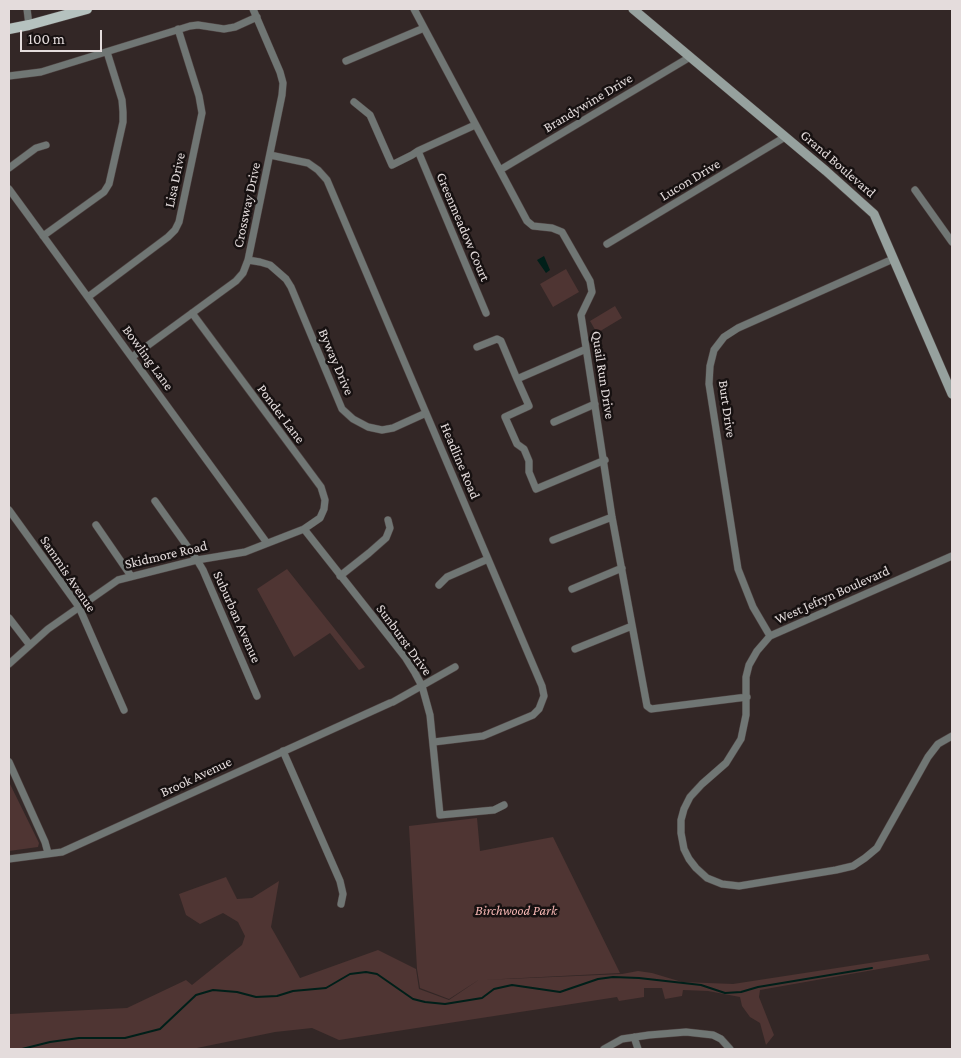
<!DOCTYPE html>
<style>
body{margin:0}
#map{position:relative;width:961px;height:1058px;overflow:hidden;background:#332726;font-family:"Crimson Pro",serif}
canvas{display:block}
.frame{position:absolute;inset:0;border:10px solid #e4dcdc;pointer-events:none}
.scale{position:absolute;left:20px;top:30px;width:82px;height:22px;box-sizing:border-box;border:2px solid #e4dcdc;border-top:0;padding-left:6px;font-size:15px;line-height:18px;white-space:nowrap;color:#e4dcdc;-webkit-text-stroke:4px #171111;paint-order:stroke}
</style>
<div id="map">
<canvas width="961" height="1058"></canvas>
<div class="frame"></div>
<div class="scale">100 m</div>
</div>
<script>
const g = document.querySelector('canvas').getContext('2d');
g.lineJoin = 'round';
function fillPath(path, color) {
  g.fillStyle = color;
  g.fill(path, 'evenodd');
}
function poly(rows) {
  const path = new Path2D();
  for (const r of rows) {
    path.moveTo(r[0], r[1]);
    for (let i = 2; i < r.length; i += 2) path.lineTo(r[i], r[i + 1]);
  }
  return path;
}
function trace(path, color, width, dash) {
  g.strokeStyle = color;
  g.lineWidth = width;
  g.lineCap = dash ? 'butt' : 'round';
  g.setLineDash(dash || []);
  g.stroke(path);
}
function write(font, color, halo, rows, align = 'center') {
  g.font = font + ' "Crimson Pro",serif';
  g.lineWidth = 5;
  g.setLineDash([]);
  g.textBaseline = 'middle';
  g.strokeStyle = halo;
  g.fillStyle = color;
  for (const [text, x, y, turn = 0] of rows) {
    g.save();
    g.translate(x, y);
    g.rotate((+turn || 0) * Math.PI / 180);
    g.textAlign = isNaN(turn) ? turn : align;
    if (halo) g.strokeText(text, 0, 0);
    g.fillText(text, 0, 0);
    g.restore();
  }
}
const green = poly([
 [566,269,579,292,553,307,540,284],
 [615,306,622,318,597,333,590,321],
 [287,569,365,667,359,670,330,633,294,657,257,589],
 [9,782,39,843,38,847,9,851],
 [477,818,480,851,553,837,620,973,483,980,622,974,638,971,652,973,682,982,733,984,928,954,930,960,760,990,759,997,774,1035,766,1045,760,1023,750,1017,742,1006,740,997,708,991,683,990,682,996,665,999,662,988,644,988,644,997,619,1001,617,997,339,1040,312,1028,275,1032,192,1049,9,1049,9,1012,10,1014,127,1008,186,980,192,985,242,945,245,936,238,922,223,913,200,924,186,915,179,894,226,877,237,899,252,898,279,881,271,927,300,978,378,950,416,969,419,989,449,1000,480,979,449,999,420,988,417,969,409,826]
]);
const water = poly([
 [544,256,550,270,546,273,537,260]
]);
const stream = poly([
 [22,1049,50,1042,79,1038,125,1038,160,1029,196,995,213,990,237,992,256,997,277,996,293,991,326,988,350,974,366,972,377,974,413,999,425,1002,445,1004,482,998,494,989,512,985,560,992,598,979,613,977,639,978,701,985,725,993,741,992,758,987,872,968]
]);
const street = poly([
 [27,9,29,25],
 [414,9,527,221,533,226,552,228,562,232,590,281,592,292,581,315,612,517,647,706,651,709,747,697],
 [346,61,424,28],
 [9,76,41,72,190,26,198,25,224,29,235,27,257,17],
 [354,102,370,115,392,165,412,155,418,151,475,125],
 [418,151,486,313],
 [270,155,308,163,318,170,327,180,542,686,544,696,539,709,533,715,483,736,434,742],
 [9,168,36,148,46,145],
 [500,170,690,57],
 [9,189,267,543],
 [915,190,952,242],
 [43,236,104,192,109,184,123,122,123,112,122,100,107,52],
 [607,244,785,137],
 [248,260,260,262,270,265,286,279,291,287,342,409,353,419,368,427,382,430,393,428,426,413],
 [88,297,168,237,175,230,179,222,202,113,199,96,178,29],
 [477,347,497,339,501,341,517,379,529,406,505,417,517,444,524,449,529,461,529,472,536,489,605,460],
 [132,357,236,281,243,273,248,260,282,95,283,83,280,72,253,9],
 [517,379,586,349],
 [554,422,595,404],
 [155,501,197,560,203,570,257,696],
 [9,510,79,607,124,710],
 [96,525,131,576],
 [304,529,405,657,415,673,422,686,430,715,440,815,494,810,504,805],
 [553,540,612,517],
 [952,556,770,636,757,651,749,665,746,677,746,715,741,739,726,763,702,784,690,797,684,809,681,820,681,833,684,849,689,859,696,868,707,878,722,884,739,886,836,870,853,866,865,858,877,848,928,757,938,744,952,736],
 [340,576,369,553,386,538,390,528,388,520],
 [439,585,447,577,488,559],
 [572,589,622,568],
 [9,618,29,644],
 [770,636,753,607,738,569,709,384,710,366,714,350,724,337,738,328,893,259],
 [575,649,632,626],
 [9,664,48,629,118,580,197,560,245,552,304,529,320,518,324,509,325,500,321,487,192,313],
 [393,702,455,667],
 [283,751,340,881,343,894,341,904],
 [9,762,45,842,48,853],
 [9,859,62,852,390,703],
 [634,1037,638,1049],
 [604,1049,622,1039,649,1035,686,1032,713,1035,721,1039,730,1049]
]);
const secondary = poly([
 [633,9,826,171,874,214,952,394]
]);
const primary = poly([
 [9,29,29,25,87,9]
]);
const streetNames = [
 ["Brandywine Drive",588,103,-31],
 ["Grand Boulevard",838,164,41],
 ["Lisa Drive",175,180,-78],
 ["Lucon Drive",690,180,-31],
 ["Crossway Drive",247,205,-78],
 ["Greenmeadow Court",463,227,67],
 ["Bowling Lane",148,358,54],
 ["Byway Drive",336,362,67],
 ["Quail Run Drive",603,375,81],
 ["Burt Drive",727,409,82],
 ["Ponder Lane",281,414,53],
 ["Headline Road",460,461,67],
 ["Skidmore Road",166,555,-13],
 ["Sammis Avenue",68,574,56],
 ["West Jefryn Boulevard",832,595,-24],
 ["Suburban Avenue",237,617,66],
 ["Sunburst Drive",404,640,54],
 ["Brook Avenue",196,777,-25]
];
const parkNames = [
 ["Birchwood Park",516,911]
];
fillPath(green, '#4f3533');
fillPath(water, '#001f19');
trace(stream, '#001f19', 2);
trace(street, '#4f4443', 8);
trace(secondary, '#4f4443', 10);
trace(primary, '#4f4443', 11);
trace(street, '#707674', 7);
trace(secondary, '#96a19e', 9);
trace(primary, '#b5c2bf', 10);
write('14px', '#e4dcdc', '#171111', streetNames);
write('italic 14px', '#f3b5b2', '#171111', parkNames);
</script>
